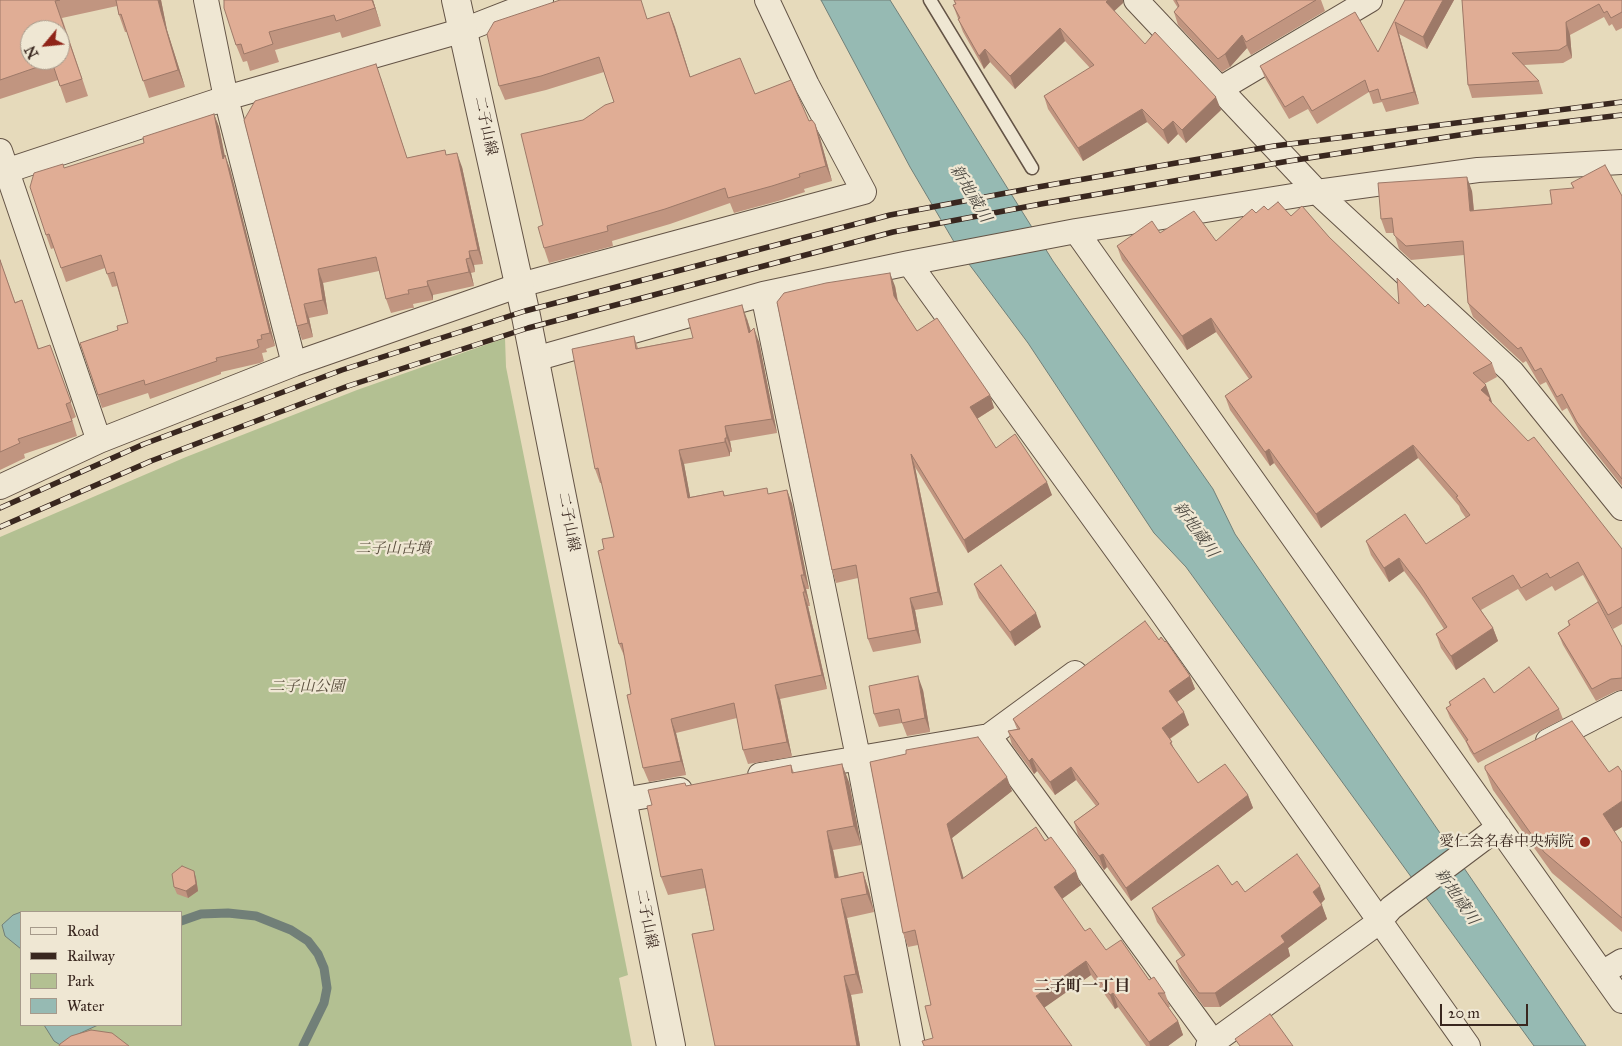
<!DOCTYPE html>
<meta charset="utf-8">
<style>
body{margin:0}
#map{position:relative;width:1622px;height:1046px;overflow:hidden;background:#e6dabb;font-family:"IM FELL Great Primer",serif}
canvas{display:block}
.legend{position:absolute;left:20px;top:911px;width:162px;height:115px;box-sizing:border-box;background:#efe7d3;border:1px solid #a69a8b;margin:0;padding:6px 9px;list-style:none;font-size:15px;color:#39271f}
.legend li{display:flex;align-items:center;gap:10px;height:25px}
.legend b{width:25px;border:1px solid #a69a8b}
.north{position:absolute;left:20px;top:20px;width:50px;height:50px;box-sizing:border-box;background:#efe7d3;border:1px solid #a69a8b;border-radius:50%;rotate:242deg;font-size:14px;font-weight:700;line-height:20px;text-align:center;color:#39271f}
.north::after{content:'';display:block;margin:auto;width:18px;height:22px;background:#8f2418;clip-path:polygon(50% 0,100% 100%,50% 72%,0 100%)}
.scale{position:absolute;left:1440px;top:1004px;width:88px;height:22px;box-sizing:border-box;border:2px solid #39271f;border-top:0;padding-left:6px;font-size:15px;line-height:18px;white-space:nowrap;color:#39271f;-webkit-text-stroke:4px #efe7d3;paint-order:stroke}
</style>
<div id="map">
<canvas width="1622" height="1046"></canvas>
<ul class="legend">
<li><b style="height:6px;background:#efe7d3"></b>Road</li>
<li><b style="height:6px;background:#39271f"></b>Railway</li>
<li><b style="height:14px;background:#b3c092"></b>Park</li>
<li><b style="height:14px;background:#96bab3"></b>Water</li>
</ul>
<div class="north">N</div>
<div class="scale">20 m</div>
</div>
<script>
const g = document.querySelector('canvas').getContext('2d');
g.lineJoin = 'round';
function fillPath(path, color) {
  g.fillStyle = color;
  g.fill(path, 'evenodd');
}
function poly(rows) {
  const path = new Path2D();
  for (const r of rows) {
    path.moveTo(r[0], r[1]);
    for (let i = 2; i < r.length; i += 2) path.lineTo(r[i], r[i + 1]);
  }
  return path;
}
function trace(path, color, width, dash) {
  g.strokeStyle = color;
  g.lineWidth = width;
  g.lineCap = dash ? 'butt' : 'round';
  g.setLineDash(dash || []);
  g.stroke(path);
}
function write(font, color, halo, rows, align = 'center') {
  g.font = font + ' "IM FELL Great Primer","Noto Serif JP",serif';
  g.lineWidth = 4.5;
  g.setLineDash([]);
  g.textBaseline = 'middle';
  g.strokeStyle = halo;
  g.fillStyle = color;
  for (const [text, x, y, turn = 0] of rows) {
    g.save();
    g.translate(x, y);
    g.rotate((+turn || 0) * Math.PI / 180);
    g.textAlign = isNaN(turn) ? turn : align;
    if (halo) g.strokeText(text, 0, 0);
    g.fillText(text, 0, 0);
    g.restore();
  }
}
const green = poly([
 [505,338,506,367,628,975,619,978,632,1046,0,1046,0,537,186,457,357,390],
 [21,912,181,912,181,1025,21,1025]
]);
const water = poly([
 [821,0,890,0,1053,261,1213,489,1235,534,1586,1046,1534,1046,1186,567,1154,533,1028,343,960,252,910,167,821,0],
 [21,912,21,949,5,936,2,925,13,915,21,912],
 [44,1025,98,1025,74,1036,62,1046,54,1041,44,1025]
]);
const stream = poly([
 [181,921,201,914,228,913,256,916,291,930,308,941,318,954,324,968,327,988,324,1003,303,1046]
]);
const service = poly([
 [930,0,1032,168]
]);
const minor = poly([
 [206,0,226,98,294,364],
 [1136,0,1317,192,1512,372,1622,508],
 [1220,89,1370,0],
 [0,151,99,441],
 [1622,162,1478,170,1317,192,1076,231,1622,1001],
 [0,173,226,98,464,30,541,0],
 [909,263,1076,231],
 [763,294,858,757,913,1046],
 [535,359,763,294,909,263,1160,610,1468,1046],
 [0,487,99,441,294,364,520,285,864,192,807,85,767,0],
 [989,736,1075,673],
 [1548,741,1622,703],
 [760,775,989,736,1216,1046],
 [623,800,680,790],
 [1602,973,1622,961],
 [1208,1046,1379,922,1391,908,1499,827]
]);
const tertiary = poly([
 [456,0,525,311,671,1046]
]);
const rail = poly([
 [0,508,144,444,342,370,525,311,890,215,1038,187,1274,146,1622,102],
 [0,527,151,461,348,386,528,328,893,232,1041,204,1289,161,1479,132,1622,115]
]);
const wall = poly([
 [0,0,161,0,167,30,185,87,149,98,127,32,125,32,119,15,117,6,62,18,88,96,66,103,58,80,0,99],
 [224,0,373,0,381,26,342,38,340,32,275,50,279,62,250,71,247,61,243,62,236,45],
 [954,0,1123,0,1123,3,1114,11,1145,44,1221,110,1186,143,1178,134,1168,144,1147,122,1083,161,1048,109,1044,96,1090,68,1065,41,1015,89,990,62,984,69,963,32,953,5,955,4],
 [1173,0,1321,0,1325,11,1251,55,1247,48,1230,67,1222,72,1178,25,1174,12,1178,8],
 [1405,0,1454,0,1427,49,1399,34,1419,104,1386,112,1382,102,1373,104,1369,92,1317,124,1308,109,1289,119,1265,78,1260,66,1378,52],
 [1462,0,1622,0,1622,28,1616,31,1612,24,1609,26,1604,17,1570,35,1572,58,1563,63,1524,65,1539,81,1543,94,1472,98,1468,85],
 [669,12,690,77,755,94,815,124,820,138,832,181,804,189,805,192,778,201,734,213,730,203,670,224,612,241,613,246,549,263,544,248,543,225,583,120,614,102,604,72,546,90,505,100,499,86,648,19],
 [381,78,407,158,445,150,446,155,462,167,483,264,474,265,475,272,471,273,474,286,433,295,433,300,413,304,414,308,411,308,391,313,386,299,379,271,323,283,328,314,309,318,313,337,302,340,297,326],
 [214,114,219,127,225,156,230,169,275,346,266,349,267,352,262,353,264,361,260,363,221,372,221,374,150,399,148,393,102,408,80,343,118,330,128,323,117,286,112,287,105,268,66,282,54,248,51,249,46,235,64,168,144,143],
 [1571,183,1622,196,1622,486,1582,436,1567,408,1562,411,1546,382,1540,385,1526,361,1523,363,1473,317,1468,303,1464,255,1411,260,1399,249,1394,233,1386,233,1381,219,1472,191,1474,210,1552,204,1573,188],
 [1268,210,1291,216,1329,237,1399,304,1425,307,1492,363,1497,377,1484,384,1492,403,1622,549,1622,624,1613,629,1583,575,1555,591,1552,586,1526,601,1518,589,1481,610,1493,628,1498,641,1456,670,1441,648,1436,634,1444,629,1424,598,1404,571,1389,582,1371,555,1366,541,1426,544,1466,518,1461,511,1459,506,1418,458,1321,528,1274,463,1270,466,1230,410,1225,396,1249,379,1216,332,1187,350,1122,260,1117,246,1160,233,1216,241,1256,213],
 [0,260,15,302,22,300,39,349,50,345,76,417,72,419,77,436,24,454,25,458,0,470],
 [895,286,898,301,917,331,990,395,994,408,977,419,996,448,1052,495,968,553,915,467,943,605,915,610,921,643,873,652,868,639,858,578,836,583,832,570],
 [747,319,751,331,759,342,777,433,730,441,732,452,730,452,730,456,684,464,690,497,723,491,725,496,769,494,787,490,792,504,809,589,806,589,810,606,808,606,827,689,780,699,792,757,748,764,743,750,737,718,676,733,686,775,649,782,643,768,625,658,619,644,604,549,614,537,602,483,600,483,595,469,634,336,638,348,693,338],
 [974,584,1041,627,1015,646,979,598],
 [1568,621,1622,647,1622,690,1616,691,1596,701,1563,645,1558,633,1569,626],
 [1159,640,1190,676,1195,689,1177,702,1189,725,1170,739,1175,751,1198,783,1248,795,1253,808,1131,901,1107,867,1104,870,1078,835,1074,822,1096,806,1076,780,1055,795,1037,771,1034,774,1012,745,1008,731,1017,729,1013,719],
 [923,690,930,732,907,736,902,723,879,727,874,714],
 [1494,693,1559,709,1563,719,1478,763,1470,751,1466,742,1450,718,1446,708,1450,706,1449,702],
 [870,762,1012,791,952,838,963,878,1045,841,1081,885,1062,899,1085,931,1106,950,1149,980,1165,993,1170,1007,1168,1007,1178,1021,1183,1035,1168,1046,1146,1046,1118,1007,1115,1009,1091,975,1044,1007,933,1038,931,1005,918,945,908,947,903,933],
 [791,765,794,773,849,782,861,845,833,850,839,877,863,872,869,891,874,912,847,918,863,993,851,995,860,1046,715,1046,714,930,705,888,668,895,661,877,686,786],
 [1485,769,1622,827,1614,832,1622,843,1622,932,1552,873,1493,790],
 [196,878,198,891,188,898,177,894,174,887],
 [1232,885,1245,892,1325,899,1321,904,1327,919,1288,948,1290,956,1220,1007,1204,1007,1181,975,1176,961,1182,957,1157,922,1152,908]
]);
const shadedWall = poly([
 [158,0,161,0,167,30,185,87,178,70,161,12],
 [372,0,373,0,381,26],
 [1108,0,1123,0,1123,3,1110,15,1106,2],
 [1443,0,1454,0,1427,49,1423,37],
 [669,12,675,27,695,92,690,77],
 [1395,22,1399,34,1419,104,1414,92],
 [1566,22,1570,35,1572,58,1567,45],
 [1060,28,1065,41,1015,89,1010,76],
 [1242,35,1247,48,1230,67,1225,54],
 [985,49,990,62,984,69,979,56],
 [1216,97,1221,110,1186,143,1182,130],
 [1142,109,1147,122,1083,161,1078,148],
 [214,114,219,127,228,173,223,159],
 [1173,121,1178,134,1168,144,1163,130],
 [815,124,820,138,832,181,826,166],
 [457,153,462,167,483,264,478,250],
 [225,155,230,169,275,346,270,333],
 [1467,177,1472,191,1475,225,1470,211],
 [469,251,474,265,475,272,470,258],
 [466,259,471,273,474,286,469,272],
 [318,269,323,283,328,314,323,300],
 [890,273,895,286,899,309,894,296],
 [427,281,433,295,433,300,428,286],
 [304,304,309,318,313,337,308,323],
 [742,305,747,319,755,347,749,333],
 [1211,318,1216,332,1187,350,1182,336],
 [754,328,759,342,777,433,772,419],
 [1486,385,1491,399,1495,412,1481,390],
 [990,395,994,408,975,420,970,407],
 [725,426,730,441,732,452,727,438],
 [725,438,730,452,730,456,725,442],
 [1413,445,1418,458,1321,528,1316,514],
 [1269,449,1274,463,1270,466,1265,452],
 [679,450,684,464,693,512,688,498],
 [911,454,915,467,943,605,938,592],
 [1047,482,1052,495,968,553,964,540],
 [787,490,792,504,809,589,804,575],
 [1399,558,1404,571,1389,582,1384,568],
 [801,575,806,589,810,606,805,592],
 [803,592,808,606,827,689,822,675],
 [910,598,915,610,921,643,916,630],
 [1036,613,1041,627,1015,646,1010,632],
 [1493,628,1498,641,1456,670,1451,656],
 [918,676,923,690,930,732,925,718],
 [1190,676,1195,689,1174,704,1169,691],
 [775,685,780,699,792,757,787,742],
 [1184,712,1189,725,1166,741,1162,728],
 [671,719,676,733,686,775,681,761],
 [1032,758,1037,771,1034,774,1029,761],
 [842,764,849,782,861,845,854,826],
 [1071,767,1076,780,1055,795,1050,782],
 [1007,777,1012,791,952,838,968,893,962,879,947,824],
 [1248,795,1253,808,1131,901,1126,888],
 [1622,801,1622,827,1610,834,1603,814],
 [827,831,833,850,842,897,835,878],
 [1103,854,1107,867,1104,870,1099,856],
 [194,871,196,878,198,891,188,898,186,891],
 [1076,871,1081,885,1059,901,1054,887],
 [863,872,869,891,874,912,867,894],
 [1320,886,1325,899,1318,906,1313,892],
 [841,899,847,918,863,993,856,974],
 [1322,905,1327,919,1288,948,1290,956,1220,1007,1215,993,1281,936],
 [1086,961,1091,975,1041,1010,1036,996],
 [844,976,851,995,860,1046,857,1046],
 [1113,993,1118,1007,1115,1009,1110,995],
 [1178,1021,1183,1035,1168,1046,1150,1046,1149,1042]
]);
const building = poly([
 [0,0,60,0,55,1,82,79,60,86,52,62,0,80,0,0],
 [30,30,60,30,60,60,30,60,30,30],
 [116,0,158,0,161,12,178,70,143,81,121,14,119,15,116,0],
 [224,0,372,0,375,8,336,21,334,15,269,32,273,44,244,54,241,44,236,45,224,8,224,0],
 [560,0,641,0,647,19,669,12,690,77,740,58,755,94,791,80,809,121,812,120,815,124,826,166,799,174,800,177,772,186,728,198,725,188,665,209,607,226,608,231,544,248,538,227,543,225,521,134,583,120,605,105,614,102,599,57,541,76,499,86,487,34,494,22,560,0],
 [954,0,1108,0,1106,2,1145,44,1155,32,1216,97,1182,130,1173,121,1163,130,1142,109,1078,148,1044,96,1094,65,1060,28,1010,76,985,49,979,56,958,19,960,18,953,5,956,4,954,0],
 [1176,0,1316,0,1246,42,1242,35,1225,54,1218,59,1174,12,1179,6,1176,0],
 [1405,0,1443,0,1423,37,1395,22,1414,92,1381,100,1378,89,1369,92,1365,80,1312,111,1303,96,1285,107,1260,66,1355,12,1378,52,1405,0],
 [1462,0,1622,0,1622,12,1611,18,1607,11,1604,13,1599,4,1566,22,1567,45,1559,50,1512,53,1539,81,1468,85,1462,0],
 [376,64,407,158,445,150,446,155,457,153,478,250,469,251,470,258,466,259,469,272,427,281,428,286,408,290,409,294,406,294,386,299,376,257,318,269,323,300,304,304,308,323,297,326,244,120,255,101,376,64],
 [214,114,223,159,225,155,270,333,261,335,262,339,257,340,259,347,255,349,216,358,217,361,145,385,144,380,98,395,80,343,118,330,117,326,128,323,114,272,107,274,101,255,61,268,49,234,46,235,30,187,34,173,63,164,64,168,144,143,143,137,214,114],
 [1605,165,1622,196,1622,479,1577,422,1562,394,1557,397,1541,368,1535,371,1521,347,1518,349,1468,303,1463,241,1406,246,1394,235,1392,218,1381,219,1378,183,1467,177,1470,211,1552,204,1550,190,1574,188,1571,183,1605,165],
 [1278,202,1291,216,1302,206,1329,237,1399,304,1397,278,1425,307,1428,304,1492,363,1473,373,1486,385,1481,390,1490,398,1489,400,1528,441,1534,437,1622,549,1622,607,1608,615,1578,562,1550,578,1547,573,1521,588,1513,575,1472,598,1493,628,1451,656,1436,634,1447,627,1419,584,1399,558,1384,568,1366,541,1405,514,1426,544,1470,515,1456,497,1458,496,1413,445,1316,514,1269,449,1265,452,1225,396,1252,377,1211,318,1182,336,1117,246,1152,221,1160,233,1194,211,1216,241,1252,209,1256,213,1264,206,1268,210,1278,202],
 [0,260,15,303,22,300,38,349,50,345,71,402,66,404,72,421,18,439,20,443,0,452,0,260],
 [890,273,894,296,917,331,937,318,990,395,970,407,996,448,1015,434,1047,482,964,540,911,454,938,592,910,598,916,630,868,639,856,565,832,570,777,302,784,293,826,283,890,273],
 [742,305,749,333,754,328,772,419,725,426,727,438,725,438,725,442,679,450,688,498,723,491,724,496,767,488,768,494,787,490,804,575,801,575,805,592,803,592,822,675,775,685,787,742,743,750,734,703,671,719,681,761,643,768,627,695,631,694,622,643,619,644,598,551,604,549,602,539,614,537,598,468,595,469,572,349,634,336,636,349,693,338,688,319,742,305],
 [1001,565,1036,613,1010,632,974,584,1001,565],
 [1598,602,1622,647,1622,678,1611,679,1592,689,1558,633,1570,625,1568,621,1598,602],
 [1145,621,1159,640,1161,637,1165,642,1166,641,1190,676,1169,691,1184,712,1162,728,1172,742,1170,743,1198,783,1225,764,1248,795,1126,888,1103,854,1099,856,1074,822,1099,804,1071,767,1050,782,1032,758,1029,761,1008,731,1020,729,1013,719,1145,621],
 [1529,667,1559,709,1474,754,1466,741,1468,740,1446,708,1451,705,1449,702,1484,678,1494,693,1529,667],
 [918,676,925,718,902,723,899,709,874,714,869,686,918,676],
 [1572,721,1609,772,1618,766,1622,772,1622,801,1603,814,1622,843,1622,918,1544,852,1485,769,1485,766,1572,721],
 [978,737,1007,777,947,824,962,879,1036,827,1045,841,1051,837,1076,871,1054,887,1085,931,1090,928,1106,950,1121,940,1149,980,1154,977,1165,993,1158,993,1178,1021,1149,1042,1113,993,1110,995,1086,961,1036,996,1072,1046,924,1046,922,1041,933,1038,925,1006,931,1005,915,930,903,933,870,762,906,754,906,750,978,737],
 [842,764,854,826,827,831,835,878,863,872,867,894,841,899,856,974,844,976,857,1046,715,1046,692,934,714,930,702,869,661,877,647,806,652,805,648,790,685,783,686,786,791,765,792,773,842,764],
 [1297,854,1320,886,1313,892,1322,905,1281,936,1285,942,1215,993,1199,993,1176,961,1185,955,1152,908,1218,865,1232,885,1237,881,1245,892,1297,854],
 [182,866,194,871,196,884,186,891,174,887,172,874,182,866],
 [1270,1014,1293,1046,1240,1046,1235,1039,1270,1014],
 [91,1030,112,1033,129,1046,59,1046,60,1044,71,1036,91,1030]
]);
const markers = [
 [1585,842,6,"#8f2418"]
];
const streetNames = [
 ["二子山線",485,126,78],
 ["二子山線",568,522,79],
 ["二子山線",646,919,79]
];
const parkNames = [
 ["二子山古墳",393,549],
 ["二子山公園",307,687]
];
const poiNames = [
 ["愛仁会名春中央病院",1574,842]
];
const waterNames = [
 ["新地蔵川",970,194,59],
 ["新地蔵川",1195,530,54],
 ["新地蔵川",1456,897,55]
];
const neighbourhoodNames = [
 ["二子町一丁目",1082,987]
];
fillPath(green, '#b3c092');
fillPath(water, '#96bab3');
trace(water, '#717f78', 1);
trace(stream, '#717f78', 9);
trace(service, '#645446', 15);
trace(minor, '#645446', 26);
trace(tertiary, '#645446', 30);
trace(service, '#efe7d3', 12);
trace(minor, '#efe7d3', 24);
trace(tertiary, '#efe7d3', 28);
trace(rail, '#39271f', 5.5);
trace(rail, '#efe7d3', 4, [11]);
fillPath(wall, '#c19580');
fillPath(shadedWall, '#9d7968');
fillPath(building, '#e0ad95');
trace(building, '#9d7968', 1);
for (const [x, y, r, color] of markers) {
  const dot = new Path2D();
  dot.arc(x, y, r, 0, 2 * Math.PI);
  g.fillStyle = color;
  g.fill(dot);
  trace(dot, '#efe7d3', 2);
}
write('15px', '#39271f', '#efe7d3', streetNames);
write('italic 15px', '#584d3c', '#efe7d3', parkNames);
write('15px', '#39271f', '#efe7d3', poiNames, 'right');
write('italic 16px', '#504c44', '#efe7d3', waterNames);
write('bold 16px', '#39271f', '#efe7d3', neighbourhoodNames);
</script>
